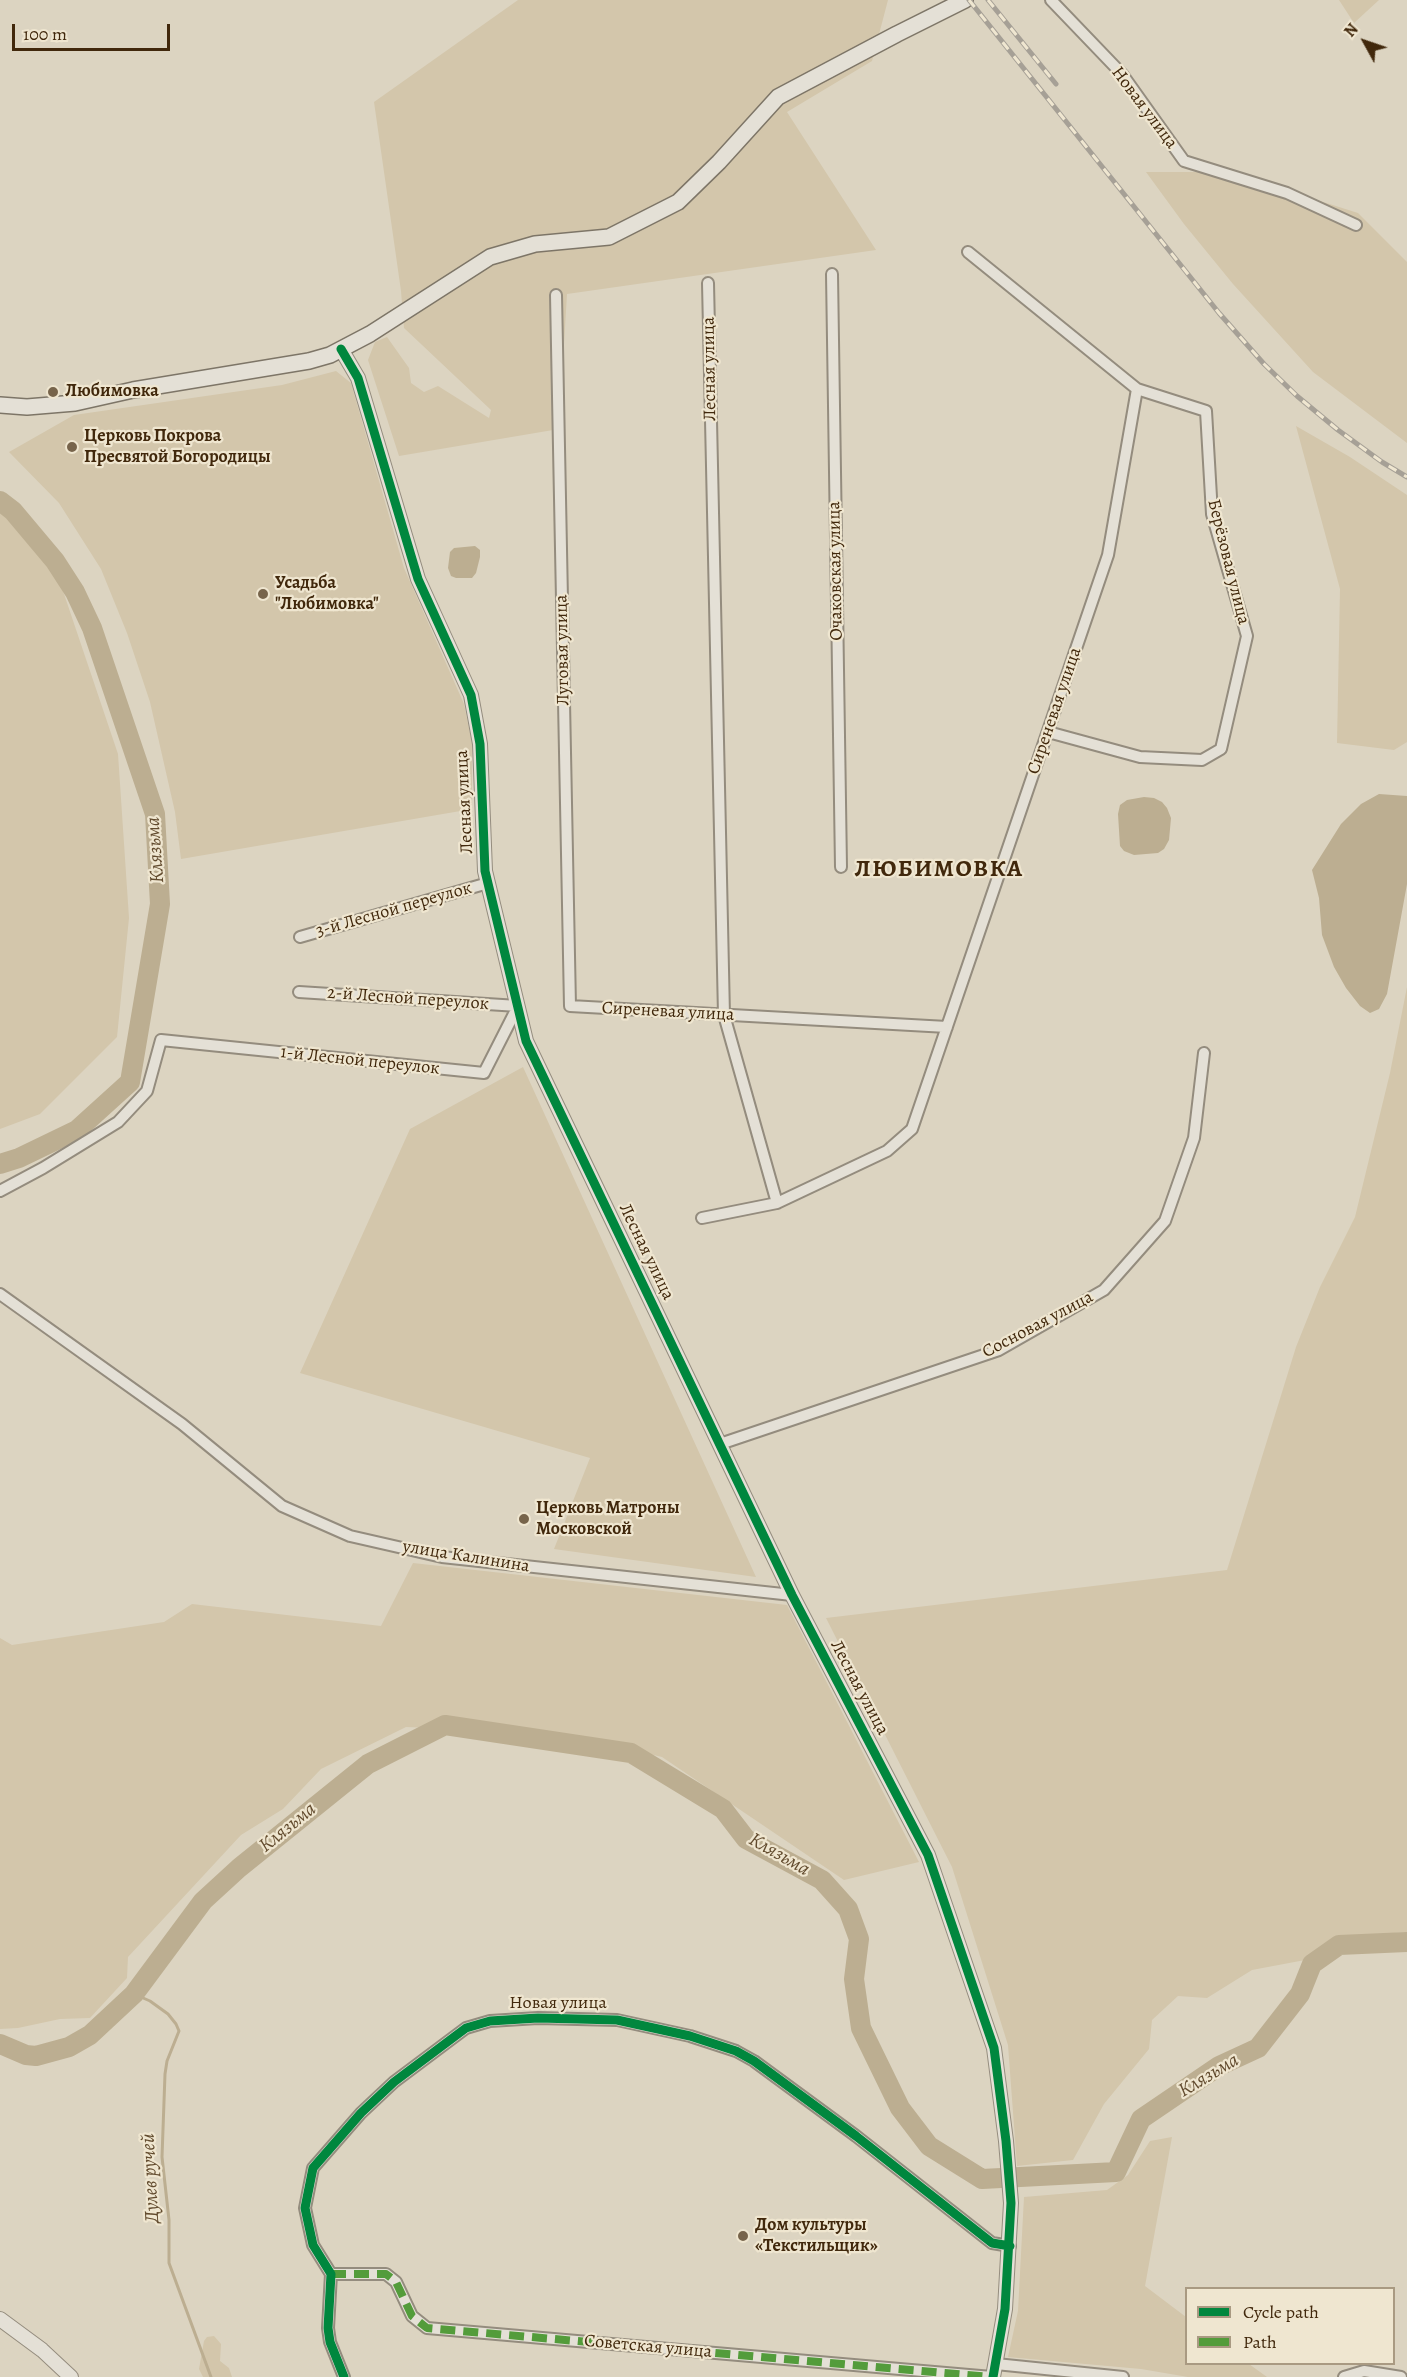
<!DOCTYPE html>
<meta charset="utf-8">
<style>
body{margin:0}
#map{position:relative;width:1407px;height:2377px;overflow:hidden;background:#dcd4c1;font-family:Alegreya,serif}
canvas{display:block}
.legend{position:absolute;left:1185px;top:2287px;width:210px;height:78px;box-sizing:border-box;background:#efe6d0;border:2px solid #a99a82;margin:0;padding:8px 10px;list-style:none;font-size:18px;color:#41280c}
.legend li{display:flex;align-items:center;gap:12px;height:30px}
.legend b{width:30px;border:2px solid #a99a82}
.north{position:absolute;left:1335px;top:12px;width:60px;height:60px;-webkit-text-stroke:4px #efe6d0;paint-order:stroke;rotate:310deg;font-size:16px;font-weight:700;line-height:24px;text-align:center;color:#41280c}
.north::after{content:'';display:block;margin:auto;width:21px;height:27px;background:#41280c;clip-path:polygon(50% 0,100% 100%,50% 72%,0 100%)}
.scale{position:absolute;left:12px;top:24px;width:158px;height:27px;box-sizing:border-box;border:3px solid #41280c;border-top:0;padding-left:8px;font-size:18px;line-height:21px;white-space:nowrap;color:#41280c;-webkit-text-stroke:4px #efe6d0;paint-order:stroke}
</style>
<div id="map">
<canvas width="1407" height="2377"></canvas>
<ul class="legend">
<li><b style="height:8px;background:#00873e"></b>Cycle path</li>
<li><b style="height:8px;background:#539c3b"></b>Path</li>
</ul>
<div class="north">N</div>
<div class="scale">100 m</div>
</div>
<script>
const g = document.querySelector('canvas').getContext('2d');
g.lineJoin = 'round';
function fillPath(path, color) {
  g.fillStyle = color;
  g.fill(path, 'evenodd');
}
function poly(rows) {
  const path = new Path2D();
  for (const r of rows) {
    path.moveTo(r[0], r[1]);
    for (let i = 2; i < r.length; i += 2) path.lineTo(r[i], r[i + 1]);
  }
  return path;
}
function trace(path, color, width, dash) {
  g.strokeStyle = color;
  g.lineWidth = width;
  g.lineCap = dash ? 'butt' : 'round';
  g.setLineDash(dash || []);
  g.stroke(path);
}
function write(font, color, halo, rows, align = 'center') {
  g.font = font + ' Alegreya,serif';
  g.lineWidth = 4.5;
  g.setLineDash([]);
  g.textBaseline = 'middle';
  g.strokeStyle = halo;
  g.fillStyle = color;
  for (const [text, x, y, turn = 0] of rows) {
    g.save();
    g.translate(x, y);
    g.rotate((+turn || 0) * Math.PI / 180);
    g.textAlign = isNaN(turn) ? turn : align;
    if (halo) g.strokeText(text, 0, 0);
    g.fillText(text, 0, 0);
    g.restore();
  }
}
const green = poly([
 [518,0,888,0,872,61,787,112,876,250,567,294,559,429,399,456,368,360,375,342,387,337,409,368,411,383,424,392,438,386,489,418,491,410,404,328,401,291,374,102],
 [1339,0,1379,0,1354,23],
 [1146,172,1228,172,1358,213,1407,262,1407,443,1313,372,1233,284,1184,224],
 [336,371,351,383,404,568,464,704,472,743,472,809,181,859,175,812,150,702,127,633,101,569,59,503,9,452,74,415,282,385],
 [1296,426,1350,457,1407,495,1407,742,1394,750,1337,743,1340,589],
 [0,511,11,518,61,585,118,754,129,918,117,1037,40,1114,0,1129],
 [1407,987,1407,1932,1337,1937,1305,1960,1252,1970,1207,1998,1178,1996,1152,2020,1149,2049,1104,2104,1073,2160,1017,2166,1008,2045,952,1867,826,1618,1227,1570,1296,1347,1320,1287,1355,1217,1390,1073],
 [523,1067,756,1577,554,1549,590,1458,300,1373,410,1129],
 [413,1563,787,1605,919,1862,844,1880,662,1757,562,1733,406,1727,321,1769,283,1809,241,1835,128,1957,127,1978,90,2018,60,2019,18,2028,0,2029,0,1638,12,1645,164,1622,192,1604,381,1626],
 [1172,2137,1145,2286,1186,2317,1186,2364,1249,2364,1267,2377,1188,2377,1141,2369,1008,2357,1018,2311,1024,2197,1107,2190,1128,2175,1150,2141],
 [214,2336,221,2344,220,2361,229,2368,232,2377,203,2377,199,2369,204,2341,207,2337]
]);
const water = poly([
 [475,546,480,550,480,557,476,573,472,578,456,578,451,576,448,568,450,552,454,548],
 [1379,794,1407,796,1407,884,1387,994,1379,1009,1370,1013,1360,1006,1346,988,1334,967,1322,935,1319,898,1312,870,1341,824,1361,804],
 [1144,797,1154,798,1162,802,1167,808,1171,818,1169,840,1164,849,1158,853,1134,855,1124,851,1120,846,1118,814,1120,805,1127,800]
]);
const stream = poly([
 [134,1994,150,2001,168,2014,176,2024,179,2031,167,2061,165,2074,162,2157,169,2220,169,2263,211,2377]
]);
const river = poly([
 [0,501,13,511,55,561,75,592,92,628,155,814,160,904,130,1082,77,1130,19,1158,0,1164],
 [0,2044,26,2055,36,2056,69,2047,90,2035,134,1994,203,1901,239,1868,368,1764,445,1725,631,1753,723,1809,746,1839,822,1880,848,1909,859,1939,854,1979,861,2028,900,2108,929,2146,982,2179,1116,2172,1141,2119,1219,2066,1258,2048,1300,1994,1312,1964,1339,1945,1407,1942]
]);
const minor = poly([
 [1051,0,1122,74,1184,161,1287,193,1356,225],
 [968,252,1137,389,1206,411,1212,514,1247,636,1221,749,1202,760,1140,757,1048,732],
 [832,274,841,867],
 [708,283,724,1015,777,1203],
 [556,295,570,1006,947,1027],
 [300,937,488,883],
 [0,1191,43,1168,118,1122,147,1091,161,1040,484,1073,518,1006,299,992],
 [702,1218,777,1203,887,1151,912,1129,1108,555,1137,389],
 [0,1294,182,1424,282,1506,350,1536,442,1557,792,1595],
 [720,1444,999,1350,1104,1290,1165,1221,1194,1138,1204,1053],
 [331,2274,386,2274,396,2282,412,2316,427,2328,992,2377],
 [996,2364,1123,2377],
 [344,2377,330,2342,328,2328,331,2274,313,2245,305,2208,313,2168,361,2113,394,2082,466,2028,490,2021,538,2018,617,2020,690,2036,736,2051,754,2061,856,2136,992,2243,1010,2246],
 [1344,2377,1364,2371,1401,2377]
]);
const tertiary = poly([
 [341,349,358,378,418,579,471,695,480,744,485,871,526,1041,792,1595,928,1855,994,2048,1006,2141,1011,2203,1005,2309,993,2377],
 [0,2319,42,2350,71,2377]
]);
const secondary = poly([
 [0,405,27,407,75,403,133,390,309,361,330,355,370,334,490,257,535,244,609,237,678,202,719,162,778,97,897,34,965,0]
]);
const rail = poly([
 [969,0,1219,313,1264,364,1297,396,1338,430,1382,462,1407,477],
 [988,0,1056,84]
]);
const quiet = poly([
 [331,2274,386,2274,396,2282,412,2316,427,2328,992,2377]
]);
const cycleway = poly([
 [341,349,358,378,418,579,471,695,480,744,485,871,526,1041,792,1595,928,1855,994,2048,1006,2141,1011,2203,1005,2309,993,2377],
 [344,2377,330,2342,328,2328,331,2274,313,2245,305,2208,313,2168,361,2113,394,2082,466,2028,490,2021,538,2018,617,2020,690,2036,736,2051,754,2061,856,2136,992,2243,1010,2246]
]);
const markers = [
 [53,392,6,"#77644b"],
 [72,447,6,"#77644b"],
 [263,594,6,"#77644b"],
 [524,1519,6,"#77644b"],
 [743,2236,6,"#77644b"]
];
const streetNames = [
 ["Новая улица",1144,108,53],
 ["Лесная улица",710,369,-91],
 ["Берёзовая улица",1228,562,76],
 ["Очаковская улица",836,571,-91],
 ["Луговая улица",563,650,-91],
 ["Сиреневая улица",1055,711,-71],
 ["Лесная улица",465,802,-93],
 ["3-й Лесной переулок",394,910,-16],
 ["2-й Лесной переулок",408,999,4],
 ["Сиреневая улица",668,1012,3],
 ["1-й Лесной переулок",360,1061,6],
 ["Лесная улица",646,1252,64],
 ["Сосновая улица",1038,1325,-28],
 ["улица Калинина",466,1557,9],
 ["Лесная улица",859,1688,62],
 ["Новая улица",558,2004],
 ["Советская улица",648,2347,5]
];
const poiNames = [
 ["Любимовка",65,392],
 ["Церковь Покрова",84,437],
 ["Пресвятой Богородицы",84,458],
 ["Усадьба",275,584],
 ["\"Любимовка\"",275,605],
 ["Церковь Матроны",536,1509],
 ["Московской",536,1530],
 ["Дом культуры",755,2226],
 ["«Текстильщик»",755,2247]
];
const waterNames = [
 ["Клязьма",156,850,-94],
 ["Клязьма",288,1828,-39],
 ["Клязьма",779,1855,30],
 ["Клязьма",1209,2076,-31],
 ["Дулев ручей",151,2178,-93]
];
const districtNames = [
 ["ЛЮБИМОВКА",939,870]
];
fillPath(green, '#d3c6ab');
fillPath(water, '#bcae91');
trace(stream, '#bcae91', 3);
trace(river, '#bcae91', 20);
trace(minor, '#948c7e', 14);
trace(tertiary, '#948c7e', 16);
trace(secondary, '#7d7567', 18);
trace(minor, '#e4e0d6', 10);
trace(tertiary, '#e4e0d6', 14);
trace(secondary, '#e4e0d6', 15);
trace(rail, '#a6a096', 5);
trace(rail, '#efe6d0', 3, [9]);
trace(quiet, '#539c3b', 8, [15, 8]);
trace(cycleway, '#00873e', 9);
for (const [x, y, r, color] of markers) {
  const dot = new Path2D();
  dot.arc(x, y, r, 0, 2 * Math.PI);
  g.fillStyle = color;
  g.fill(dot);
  trace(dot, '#efe6d0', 2);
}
write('18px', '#41280c', '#efe6d0', streetNames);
write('bold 18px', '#41280c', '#efe6d0', poiNames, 'left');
write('italic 20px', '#624b2e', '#efe6d0', waterNames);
g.letterSpacing = '1.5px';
write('bold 24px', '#41280c', '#efe6d0', districtNames);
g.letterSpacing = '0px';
</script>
